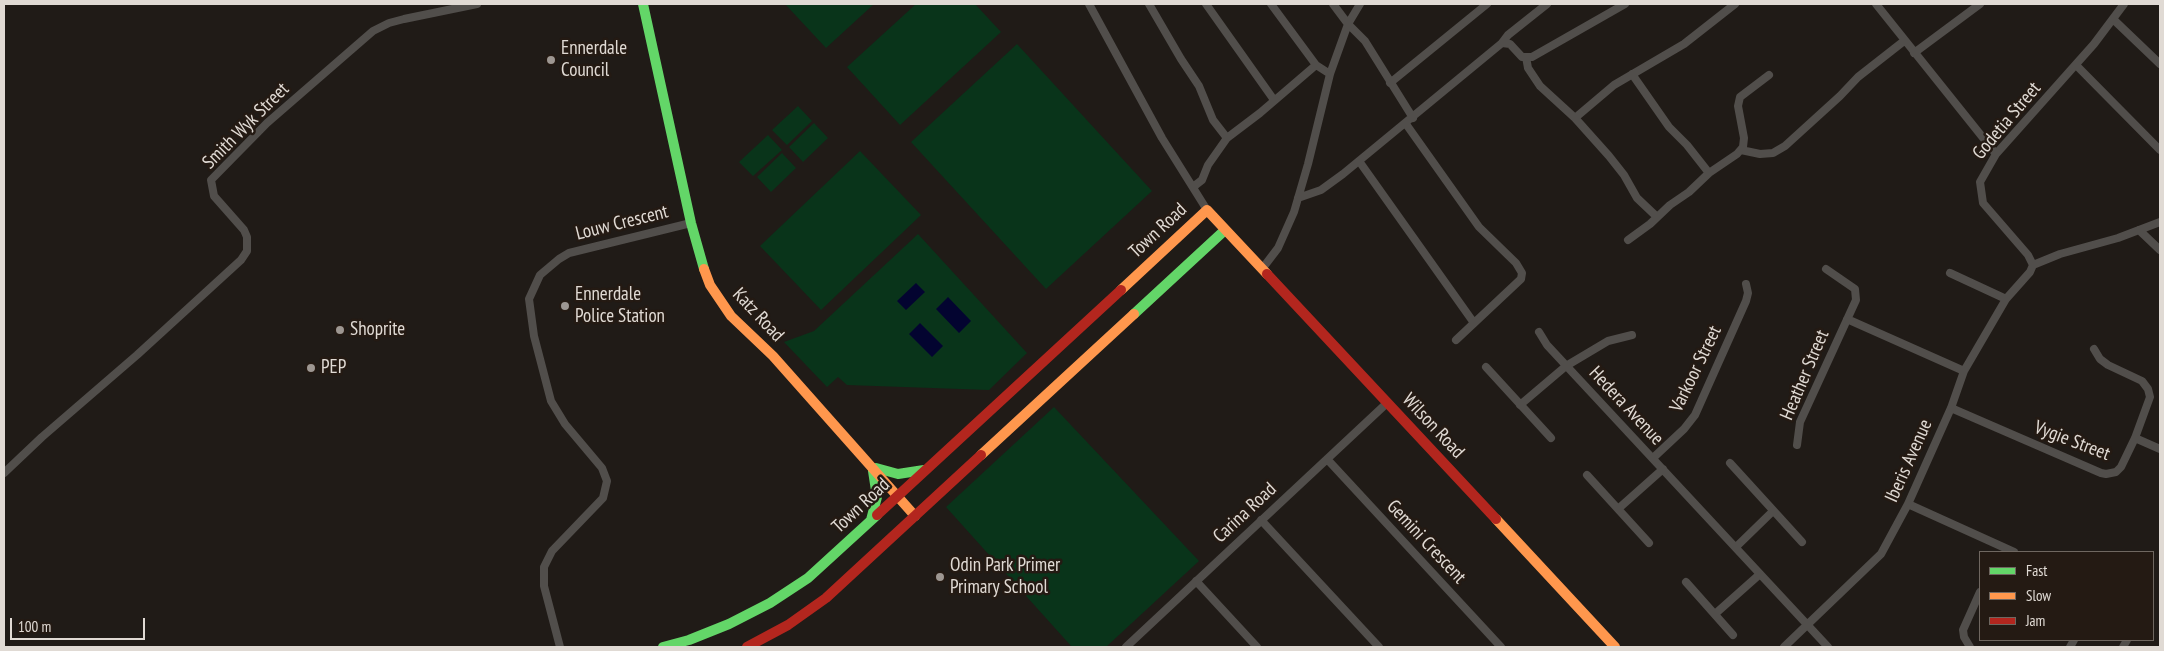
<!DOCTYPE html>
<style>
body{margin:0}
#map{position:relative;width:2164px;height:651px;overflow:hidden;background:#201b17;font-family:"PT Sans Narrow",sans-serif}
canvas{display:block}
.frame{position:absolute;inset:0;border:5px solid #e0dad4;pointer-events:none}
.legend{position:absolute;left:1979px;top:551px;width:175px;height:90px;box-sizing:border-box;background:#241a13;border:1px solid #6f6760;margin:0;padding:6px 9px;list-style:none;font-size:15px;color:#e0dad4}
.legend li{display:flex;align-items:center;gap:10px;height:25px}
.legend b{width:25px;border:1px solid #6f6760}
.scale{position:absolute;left:10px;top:618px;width:135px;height:22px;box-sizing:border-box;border:2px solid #e0dad4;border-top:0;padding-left:6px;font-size:15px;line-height:18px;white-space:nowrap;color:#e0dad4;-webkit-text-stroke:4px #241a13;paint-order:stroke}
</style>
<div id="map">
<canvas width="2164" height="651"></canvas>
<div class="frame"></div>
<ul class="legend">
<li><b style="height:6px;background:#63d668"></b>Fast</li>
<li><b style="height:6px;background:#ff974d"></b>Slow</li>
<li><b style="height:6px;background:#b3261e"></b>Jam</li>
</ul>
<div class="scale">100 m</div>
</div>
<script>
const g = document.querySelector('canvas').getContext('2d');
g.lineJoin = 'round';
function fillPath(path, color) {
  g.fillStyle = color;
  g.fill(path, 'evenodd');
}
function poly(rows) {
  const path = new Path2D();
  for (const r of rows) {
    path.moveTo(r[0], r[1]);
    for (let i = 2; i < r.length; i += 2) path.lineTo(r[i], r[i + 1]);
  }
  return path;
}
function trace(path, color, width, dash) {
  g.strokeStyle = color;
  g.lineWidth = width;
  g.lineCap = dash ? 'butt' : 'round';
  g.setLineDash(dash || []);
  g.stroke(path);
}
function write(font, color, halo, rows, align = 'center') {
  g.font = font + ' "PT Sans Narrow",sans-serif';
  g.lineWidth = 5;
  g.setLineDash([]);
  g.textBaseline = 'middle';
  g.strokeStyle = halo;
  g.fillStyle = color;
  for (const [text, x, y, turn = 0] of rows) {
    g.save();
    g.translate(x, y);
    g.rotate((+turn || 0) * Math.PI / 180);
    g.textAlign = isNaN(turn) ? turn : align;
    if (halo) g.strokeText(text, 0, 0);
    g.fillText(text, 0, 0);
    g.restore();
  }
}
const green = poly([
 [785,4,874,4,826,48],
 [916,4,975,4,1001,32,900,125,847,67],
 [1017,44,1152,191,1046,289,911,142],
 [798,106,812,121,787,145,772,130],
 [814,123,828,138,803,162,789,147],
 [768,135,782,150,753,176,739,162],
 [860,151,921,215,821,310,760,246],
 [782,153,796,168,771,192,757,177],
 [918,234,1027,353,989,390,847,385,838,377,827,387,784,342,814,331],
 [1054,407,1199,561,1106,647,1072,647,946,507]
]);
const water = poly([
 [916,283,925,292,906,310,897,301],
 [948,297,971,321,959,333,936,309],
 [920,323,943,346,932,357,909,334]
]);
const street = poly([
 [1089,4,1162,138,1207,210],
 [1149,4,1181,59,1199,86,1213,120,1227,138],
 [1206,4,1274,100],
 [1271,4,1316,65,1330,74],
 [1333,4,1348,24,1365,41,1413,118],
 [1876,4,1996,154],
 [2114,20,2160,64],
 [1502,43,1508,35,1547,4],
 [1914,53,1980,4],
 [1526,57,1528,68,1540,86,1575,118,1609,156,1624,175,1637,198,1656,216],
 [2076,65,2160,150],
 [1632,74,1669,127,1687,145,1709,173],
 [1390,83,1487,4],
 [1575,118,1614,85,1684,44,1735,4],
 [1406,124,1479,227,1516,263,1522,273,1521,279,1456,340],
 [1741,150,1760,154,1773,153,1785,146,1840,96,1858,77,1904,41],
 [1359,161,1474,323],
 [1193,187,1202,180,1208,165,1227,138,1260,113,1316,65],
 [1298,198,1321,190,1343,174,1502,43,1510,44,1522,57,1532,57,1625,4],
 [2139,230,2160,250],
 [1628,240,1650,224,1670,205,1689,192,1709,173,1737,154,1743,147,1744,138,1738,106,1740,97,1769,75],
 [2033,265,2028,255,1983,203,1980,182,1996,154,2094,44,2124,4],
 [2033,265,2060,254,2118,238,2160,222],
 [1262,269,1278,248,1294,212,1308,164,1330,74,1348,24,1360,4],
 [1950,273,2006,299],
 [1847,319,1964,371],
 [1539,332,1547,345,1828,647],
 [1486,367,1551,438],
 [1520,405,1566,366,1608,341,1632,335],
 [1951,408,2101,473,2106,474,2116,472,2121,467,2135,438,2150,397,2148,389,2142,381,2108,365,2100,359,2094,349],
 [2135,438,2160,449],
 [1797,445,1800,422,1856,300,1855,289,1826,269],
 [1653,458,1684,429,1695,415,1746,301,1748,293,1746,284],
 [1327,459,1501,647],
 [1730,463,1802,542],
 [4,473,42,437,137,355,241,260,247,251,247,237,244,230,214,196,211,180,267,123,373,31,389,23,404,19,477,4],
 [1587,475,1649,543],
 [1908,504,2014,552],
 [1618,509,1663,469],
 [1261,520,1379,647],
 [1736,547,1773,511],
 [1196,581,1257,647],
 [1686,582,1733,635],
 [1715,614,1760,574],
 [560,647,544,586,544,567,552,551,603,498,607,481,602,468,565,424,551,401,534,336,529,299,540,275,559,259,569,253,691,223],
 [1126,647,1387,403],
 [1784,647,1881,554,1908,504,1951,408,1964,371,2006,299,2030,272,2033,265],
 [1970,647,1964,637,1963,630,1980,592],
 [2070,647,2074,640],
 [2123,647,2127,640]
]);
const fast = poly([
 [643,4,691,223,704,269],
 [1134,314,1225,230],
 [876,468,898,474,924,470],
 [871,520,877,497,873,471],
 [663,647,689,640,729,624,770,603,808,578,877,515]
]);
const slow = poly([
 [704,269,710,285,731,316,773,356,915,516],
 [1121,290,1207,210,1267,274],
 [981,455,1134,314],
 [1496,519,1615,647]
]);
const jam = poly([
 [1267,274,1496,519],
 [877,515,1121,290],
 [747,647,788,625,826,598,981,455]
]);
const markers = [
 [551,60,5,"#9d9792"],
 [565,306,5,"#9d9792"],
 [340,330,5,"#9d9792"],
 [311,368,5,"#9d9792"],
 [940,577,5,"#9d9792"]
];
const poiNames = [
 ["Ennerdale",561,49],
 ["Council",561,71],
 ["Ennerdale",575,295],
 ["Police Station",575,317],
 ["Shoprite",350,330],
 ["PEP",321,368],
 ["Odin Park Primer",950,566],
 ["Primary School",950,588]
];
const streetNames = [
 ["Godetia Street",2007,121,-50],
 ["Smith Wyk Street",246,126,-45],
 ["Louw Crescent",622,223,-14],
 ["Town Road",1158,231,-43],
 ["Katz Road",758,315,47],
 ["Varkoor Street",1696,369,-64],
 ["Heather Street",1805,375,-67],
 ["Hedera Avenue",1626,406,47],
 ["Wilson Road",1433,426,47],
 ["Vygie Street",2072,441,21],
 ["Iberis Avenue",1909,461,-66],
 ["Town Road",861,506,-43],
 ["Carina Road",1245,513,-43],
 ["Gemini Crescent",1426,542,47]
];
fillPath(green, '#09341a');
fillPath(water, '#030430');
trace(street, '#514e4b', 8);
trace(fast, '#63d668', 10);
trace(slow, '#ff974d', 10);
trace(jam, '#b3261e', 10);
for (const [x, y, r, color] of markers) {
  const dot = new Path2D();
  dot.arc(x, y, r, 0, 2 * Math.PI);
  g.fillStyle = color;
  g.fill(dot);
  trace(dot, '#241a13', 2);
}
write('19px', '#e0dad4', '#241a13', poiNames, 'left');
write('19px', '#e0dad4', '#241a13', streetNames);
</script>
